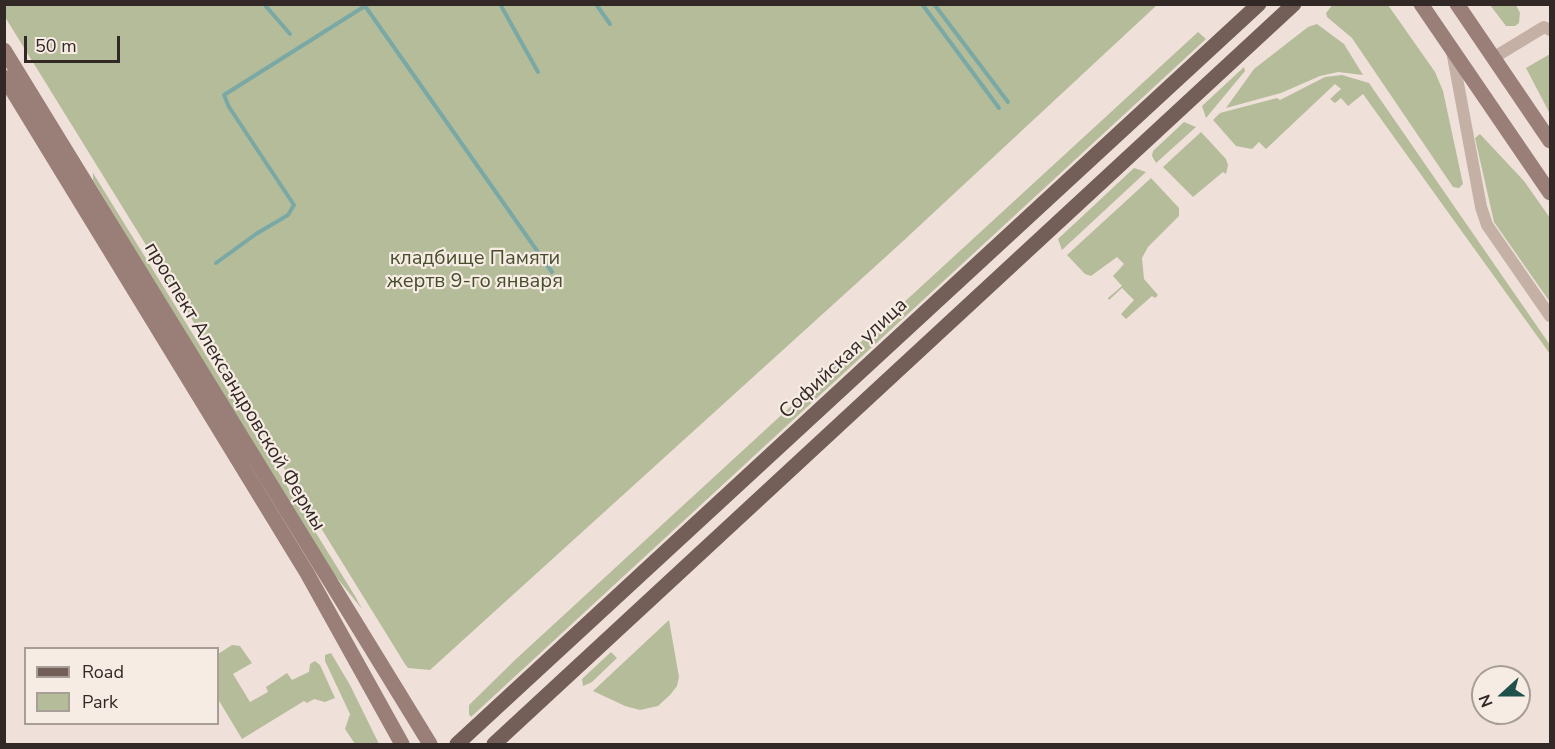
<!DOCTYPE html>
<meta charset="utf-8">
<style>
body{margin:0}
#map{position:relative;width:1555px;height:749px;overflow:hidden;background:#efe1d9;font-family:"Nunito Sans",sans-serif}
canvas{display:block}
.frame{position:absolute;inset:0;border:6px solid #322826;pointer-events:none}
.legend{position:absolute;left:24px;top:647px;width:195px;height:78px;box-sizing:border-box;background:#f7ece4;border:2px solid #a89e98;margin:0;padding:8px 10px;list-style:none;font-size:18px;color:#322826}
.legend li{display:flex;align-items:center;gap:12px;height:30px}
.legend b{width:30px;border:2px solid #a89e98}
.north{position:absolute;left:1471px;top:665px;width:60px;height:60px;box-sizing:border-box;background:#f7ece4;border:2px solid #a89e98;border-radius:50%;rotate:249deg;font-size:16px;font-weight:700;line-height:24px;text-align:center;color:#322826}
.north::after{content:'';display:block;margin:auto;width:21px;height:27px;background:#1f504c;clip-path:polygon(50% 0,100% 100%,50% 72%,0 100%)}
.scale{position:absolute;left:24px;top:36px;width:96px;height:27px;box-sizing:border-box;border:3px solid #322826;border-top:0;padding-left:8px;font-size:18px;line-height:21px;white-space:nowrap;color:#322826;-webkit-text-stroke:4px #f7ece4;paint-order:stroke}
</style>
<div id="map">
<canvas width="1555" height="749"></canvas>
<div class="frame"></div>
<ul class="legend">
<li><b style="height:8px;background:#735e58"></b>Road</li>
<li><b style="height:16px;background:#b5bc9a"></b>Park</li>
</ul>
<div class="north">N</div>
<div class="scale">50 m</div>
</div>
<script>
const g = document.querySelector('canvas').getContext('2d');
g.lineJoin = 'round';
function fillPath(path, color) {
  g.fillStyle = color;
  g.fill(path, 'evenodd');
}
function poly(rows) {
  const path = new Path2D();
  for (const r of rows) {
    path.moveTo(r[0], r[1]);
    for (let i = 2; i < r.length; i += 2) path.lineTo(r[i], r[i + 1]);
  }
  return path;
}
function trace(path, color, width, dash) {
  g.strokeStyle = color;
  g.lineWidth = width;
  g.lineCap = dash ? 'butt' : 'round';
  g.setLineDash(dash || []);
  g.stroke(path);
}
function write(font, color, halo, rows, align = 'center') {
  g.font = font + ' "Nunito Sans",sans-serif';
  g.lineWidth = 4.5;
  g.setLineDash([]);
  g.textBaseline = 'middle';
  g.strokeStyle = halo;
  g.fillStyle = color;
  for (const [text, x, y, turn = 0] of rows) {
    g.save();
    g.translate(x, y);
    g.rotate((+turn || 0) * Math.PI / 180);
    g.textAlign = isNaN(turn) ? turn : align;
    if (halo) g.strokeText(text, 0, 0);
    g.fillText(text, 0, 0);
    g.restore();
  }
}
const green = poly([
 [5,4,1157,4,1157,5,901,243,430,670,408,668,405,664,5,17],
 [1333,4,1388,5,1435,72,1443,91,1463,184,1459,188,1453,187,1352,38,1327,17,1326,13],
 [1490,5,1516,5,1520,13,1519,23,1515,26,1506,26],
 [1317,24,1344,44,1363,75,1338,72,1320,76,1281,93,1226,108,1254,69,1308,27],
 [1198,32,1206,39,471,717,469,714,469,705,516,659],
 [1550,54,1550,114,1526,68],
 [1244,67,1245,71,1206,118,1202,106],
 [1342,75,1369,83,1550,345,1550,354,1363,94,1348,106,1341,98,1335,103,1330,99,1341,89,1335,84,1266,149,1259,142,1252,149,1236,146,1213,120,1220,113,1277,98,1280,100,1325,77],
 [1184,122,1196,127,1156,163,1152,156,1153,151],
 [1201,132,1226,159,1228,165,1226,174,1223,172,1193,197,1163,167],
 [1480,134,1524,181,1550,218,1550,302,1494,222,1475,138],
 [1134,168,1146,172,1062,250,1058,239],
 [93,173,355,596,362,609,325,563,93,180],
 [1151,178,1179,208,1179,216,1148,247,1142,258,1144,279,1158,295,1155,298,1152,296,1126,319,1121,314,1134,300,1122,288,1109,300,1108,298,1122,286,1113,276,1124,264,1117,257,1091,276,1085,274,1067,255],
 [669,620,679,677,677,686,670,695,658,706,640,710,625,706,593,691],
 [232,645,240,646,252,663,233,674,250,702,268,692,266,687,287,673,292,680,309,672,310,664,315,661,320,665,335,698,325,702,314,699,307,703,304,701,242,739,218,699,218,654],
 [611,652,617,658,592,682,583,686,582,679],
 [331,653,350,685,379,744,355,744,345,729,350,714,325,661,325,655]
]);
const stream = poly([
 [264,4,290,34],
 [500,4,538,72],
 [596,4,610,24],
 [922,4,999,108],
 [934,4,1008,102],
 [216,263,256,234,288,215,294,205,229,107,224,95,365,6,552,272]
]);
const minor = poly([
 [1452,51,1481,207,1487,225,1550,316],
 [1493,58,1544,27,1550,30]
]);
const secondary = poly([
 [1421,4,1550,193],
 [1457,4,1550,141],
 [4,50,430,744],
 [4,77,307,573,402,744]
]);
const primary = poly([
 [457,744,1259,4],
 [494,744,1294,4]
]);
const parkNames = [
 ["кладбище Памяти",475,259],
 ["жертв 9-го января",475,282]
];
const streetNames = [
 ["Софийская улица",844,359,-43],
 ["проспект Александровской Фермы",234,387,59]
];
fillPath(green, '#b5bc9a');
trace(stream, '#7aa9a5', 4);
trace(minor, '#c5b0a6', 12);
trace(secondary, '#997f78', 15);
trace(primary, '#735e58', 15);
write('20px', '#464e2c', '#f7ece4', parkNames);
write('20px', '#322826', '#f7ece4', streetNames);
</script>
